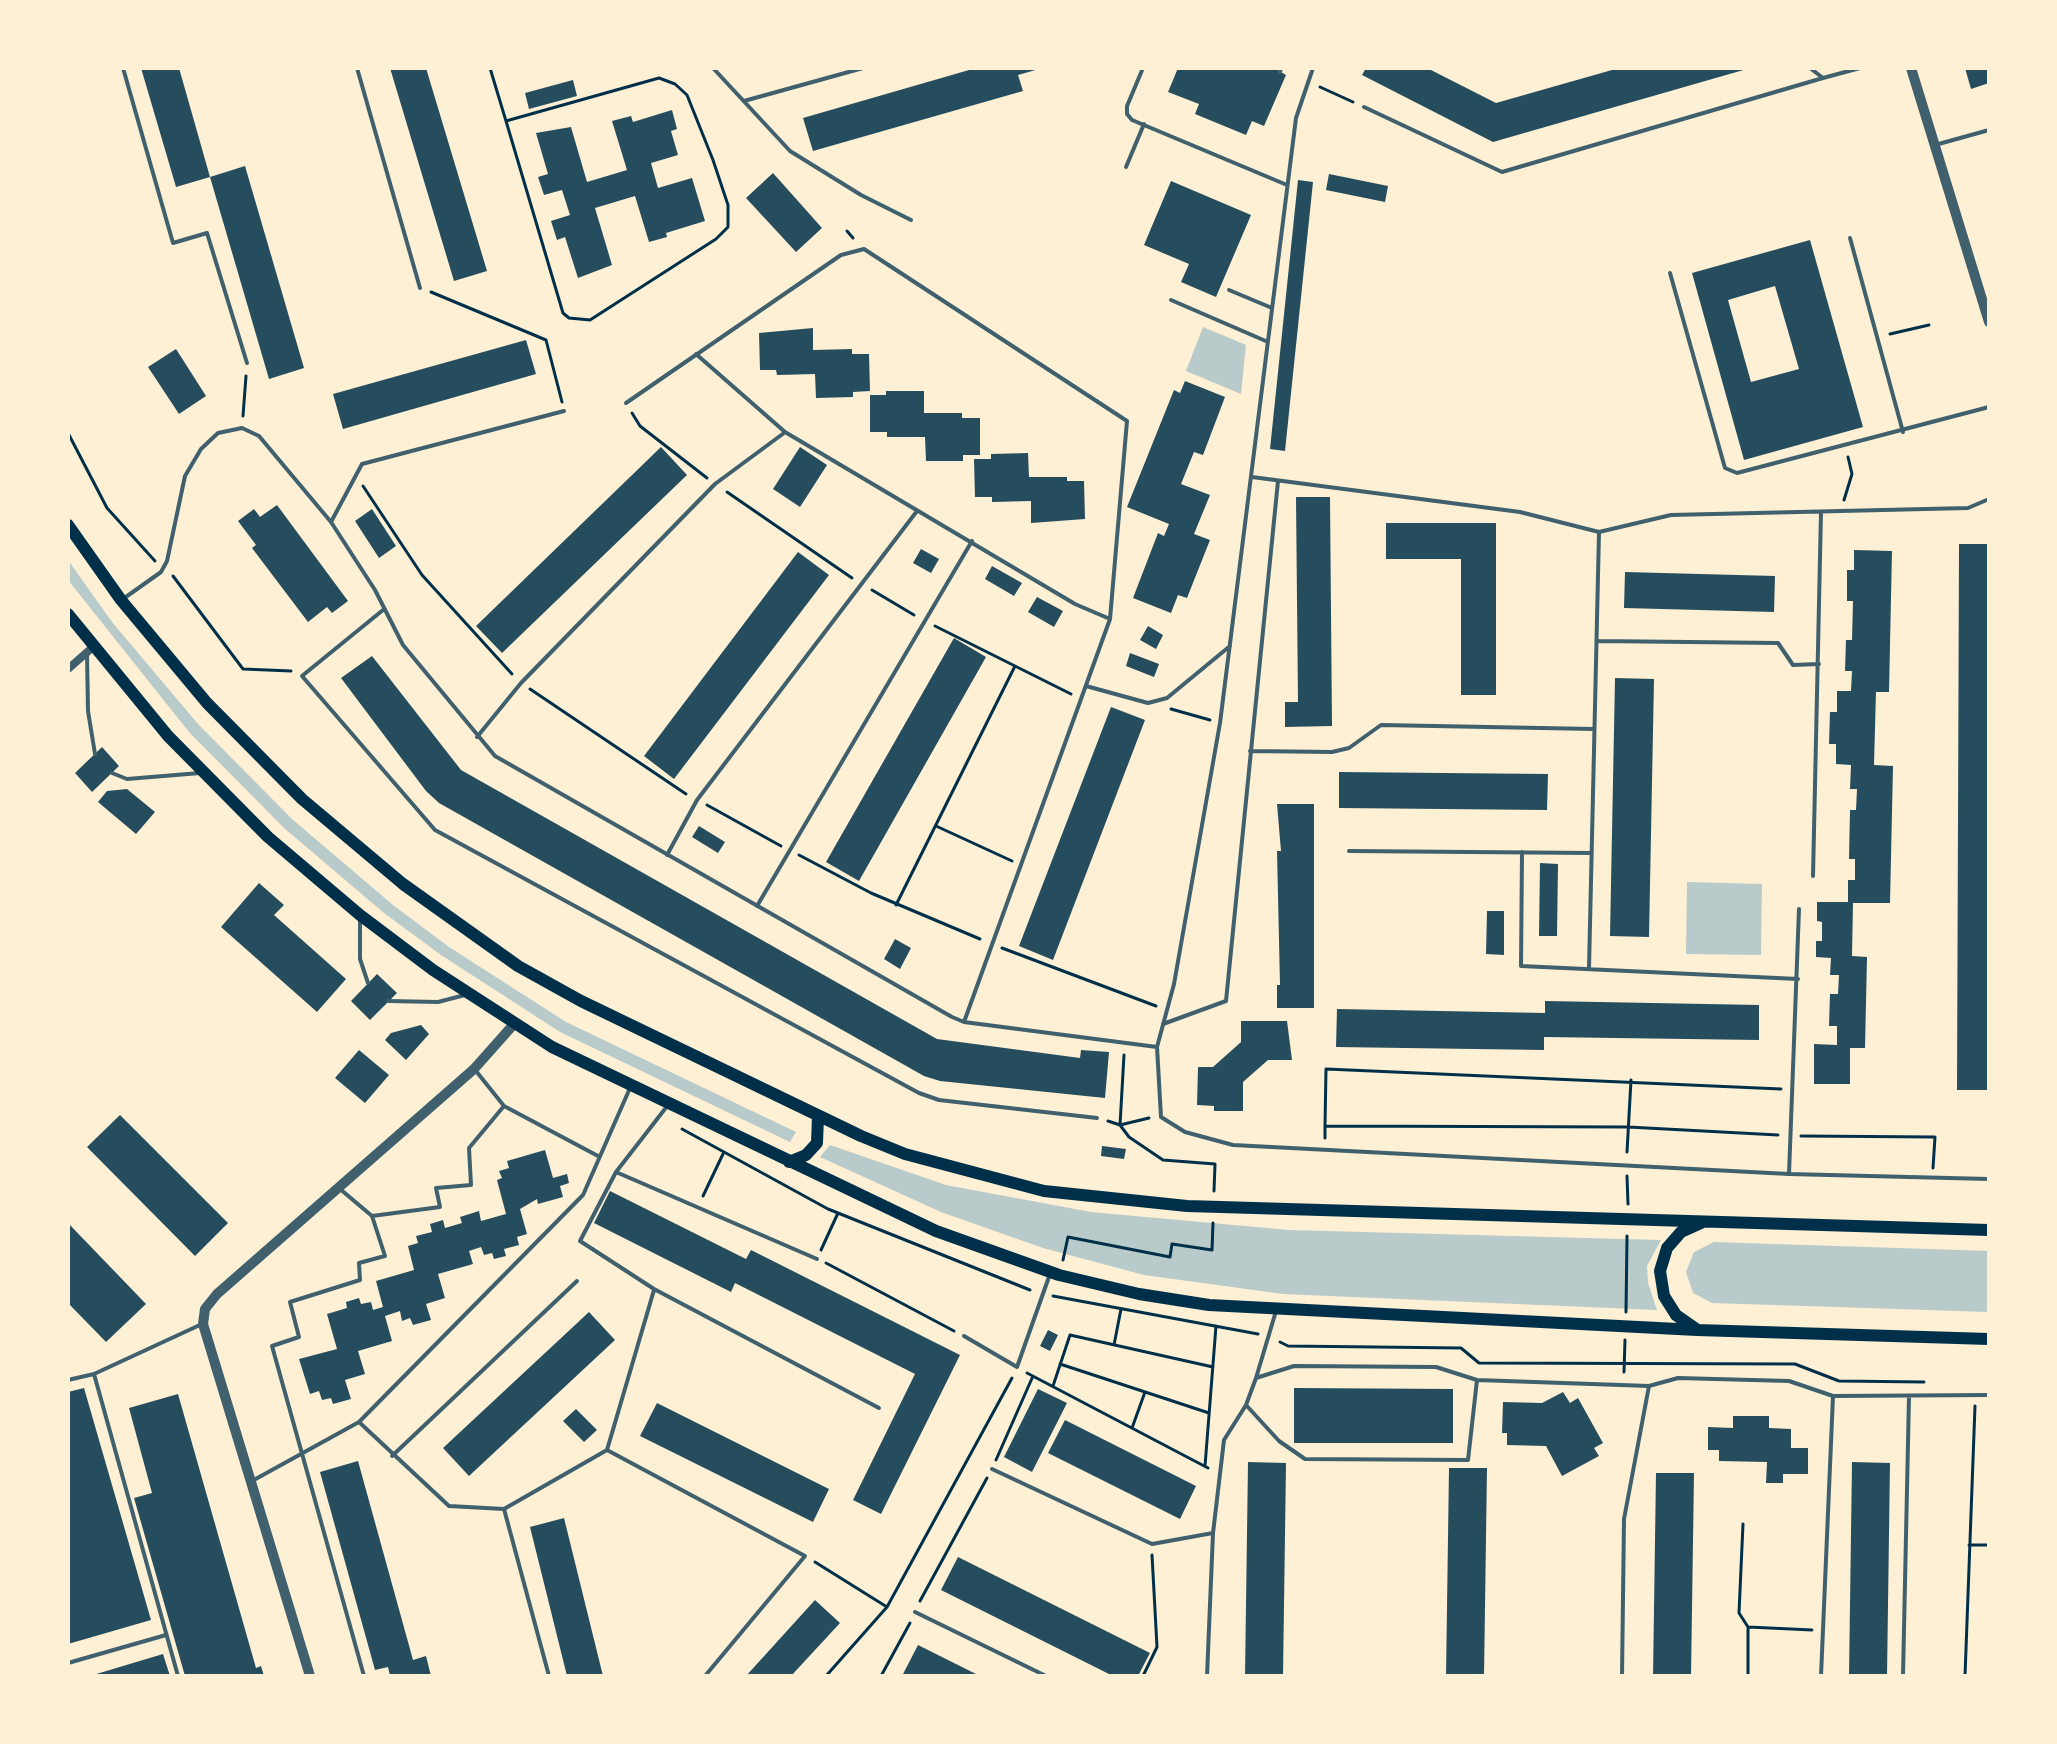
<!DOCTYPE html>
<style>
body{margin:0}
#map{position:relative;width:2057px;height:1744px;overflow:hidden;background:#fdf0d5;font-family:"Noto Serif",serif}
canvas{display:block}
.frame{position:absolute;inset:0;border:70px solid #fdf0d5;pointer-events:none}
</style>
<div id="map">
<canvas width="2057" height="1744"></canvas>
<div class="frame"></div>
</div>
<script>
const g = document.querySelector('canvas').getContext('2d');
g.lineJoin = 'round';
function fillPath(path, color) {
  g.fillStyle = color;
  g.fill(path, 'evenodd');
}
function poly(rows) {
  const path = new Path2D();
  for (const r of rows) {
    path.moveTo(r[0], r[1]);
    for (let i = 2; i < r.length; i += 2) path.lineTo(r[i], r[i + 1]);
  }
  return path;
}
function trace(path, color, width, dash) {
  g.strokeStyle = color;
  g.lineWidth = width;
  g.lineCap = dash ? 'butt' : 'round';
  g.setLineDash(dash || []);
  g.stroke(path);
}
const green = poly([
 [1203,327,1246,345,1241,394,1186,371],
 [68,560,112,622,198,724,292,819,393,905,449,947,566,1022,796,1132,790,1142,560,1032,441,955,384,913,284,828,189,732,68,580],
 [1687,882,1762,884,1761,955,1686,954],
 [830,1145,946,1185,1091,1212,1289,1230,1661,1240,1647,1266,1648,1283,1657,1310,1283,1294,1144,1275,1043,1248,941,1212,820,1157],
 [1714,1242,1989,1251,1989,1312,1712,1303,1693,1293,1686,1272,1694,1252]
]);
const building = poly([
 [141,68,179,68,210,177,176,187],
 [390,68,426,68,487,271,454,281],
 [976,68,1039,69,1018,75,1023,91,813,151,803,118],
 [1178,68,1274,68,1286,75,1264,126,1252,121,1246,135,1195,114,1199,104,1168,92],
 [1366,68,1427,68,1496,103,1619,68,1747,69,1493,142,1362,75],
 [1965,68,1989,68,1989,83,1971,89],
 [573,80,577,96,529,109,525,93],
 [672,110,677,129,671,131,678,155,651,163,658,188,692,178,705,221,666,233,667,237,649,242,635,196,595,208,612,265,578,278,565,237,557,240,551,221,570,215,562,190,544,195,538,177,548,174,536,133,571,127,587,182,627,170,612,121,631,116,633,122],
 [245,166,304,368,269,379,210,177],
 [773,173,822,228,796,252,746,198],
 [1329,174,1388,186,1385,202,1326,190],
 [1298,180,1313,182,1285,451,1270,449],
 [1171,181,1251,215,1216,297,1181,282,1189,264,1144,245],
 [1810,240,1863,427,1744,460,1692,273],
 [1775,286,1799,369,1751,382,1728,300],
 [813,328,813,350,852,349,852,354,869,354,870,391,853,392,853,397,816,398,815,374,777,375,776,370,760,370,759,333],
 [526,340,536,374,343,429,333,394],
 [176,349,206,396,179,414,148,367],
 [1185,381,1225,397,1203,455,1194,452,1181,484,1210,495,1194,534,1210,540,1187,598,1178,595,1171,613,1133,598,1158,533,1164,536,1169,524,1127,507,1174,390,1180,393],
 [886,391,924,391,924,413,962,413,962,418,980,418,980,455,963,455,963,461,926,461,925,437,887,437,887,432,870,432,870,395,886,395],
 [661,447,687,475,502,653,476,626],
 [800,447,827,465,800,507,773,489],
 [1028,453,1029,477,1067,477,1067,481,1084,481,1085,519,1031,523,1031,501,992,502,992,497,975,497,974,459,991,459,991,454],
 [1296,497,1330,497,1332,726,1285,727,1285,702,1298,702],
 [277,505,348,601,332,613,327,607,308,622,252,548,256,545,238,521,254,509,260,517],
 [372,509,396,546,379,558,355,521],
 [1386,523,1496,523,1496,695,1461,695,1461,559,1386,559],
 [1959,544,1989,544,1989,1090,1957,1090],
 [921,549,939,559,931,573,913,563],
 [1854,550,1892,551,1889,692,1876,692,1874,765,1893,766,1890,903,1853,903,1852,956,1867,957,1865,1048,1850,1048,1850,1084,1814,1084,1814,1044,1837,1045,1837,1026,1829,1026,1830,994,1838,994,1839,975,1830,975,1831,958,1816,957,1816,941,1822,941,1822,922,1817,921,1817,902,1848,902,1848,880,1855,880,1855,859,1849,859,1850,810,1856,810,1857,789,1850,789,1851,765,1836,764,1836,744,1829,744,1830,712,1837,712,1837,691,1851,691,1852,671,1845,671,1846,640,1852,640,1853,601,1847,601,1847,570,1854,570],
 [798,552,829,575,674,779,644,756],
 [992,566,1022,583,1014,596,985,579],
 [1625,572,1775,576,1774,612,1624,608],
 [1037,597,1063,611,1054,627,1028,612],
 [1148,626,1163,635,1156,649,1140,640],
 [954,638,986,657,859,881,826,862],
 [1130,653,1159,664,1154,677,1126,666],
 [372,656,461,770,937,1039,1080,1058,1081,1050,1109,1052,1105,1098,940,1081,924,1076,439,803,426,791,341,678],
 [1615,678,1654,679,1649,937,1610,936],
 [1111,707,1145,720,1053,960,1019,946],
 [102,747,119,766,92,792,75,773],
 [1339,772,1548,774,1547,810,1339,808],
 [127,789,155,812,136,834,98,802,107,791],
 [1277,804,1314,804,1314,1008,1277,1008,1277,985,1280,985,1277,851,1281,851],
 [699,826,725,842,718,853,692,837],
 [1540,863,1558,864,1557,936,1539,936],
 [259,883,284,905,274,915,346,979,317,1012,221,927],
 [1487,911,1504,911,1504,955,1486,954],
 [895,939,911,948,900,969,884,959],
 [377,974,397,993,370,1020,351,1001],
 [1545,1001,1759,1005,1759,1040,1544,1037,1544,1050,1336,1047,1337,1009,1545,1013],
 [1241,1021,1287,1021,1292,1060,1268,1060,1243,1082,1243,1111,1214,1111,1214,1106,1197,1105,1198,1067,1213,1067,1241,1042],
 [421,1025,429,1034,406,1060,385,1040,391,1033],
 [359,1050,389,1075,365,1103,335,1078],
 [120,1115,228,1223,195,1256,87,1147],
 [1102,1146,1126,1149,1124,1159,1101,1156],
 [545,1150,553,1178,567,1174,569,1183,560,1186,563,1197,538,1204,537,1199,520,1209,527,1234,517,1237,519,1245,504,1249,506,1256,494,1259,492,1253,484,1255,481,1247,469,1251,473,1264,438,1274,445,1298,426,1304,431,1320,413,1325,410,1318,402,1321,400,1311,385,1316,392,1341,358,1351,365,1374,345,1380,351,1399,333,1404,331,1398,322,1400,319,1391,310,1394,299,1359,337,1349,327,1314,347,1308,346,1302,359,1298,361,1304,371,1302,373,1310,383,1307,376,1281,414,1270,408,1246,418,1243,416,1236,432,1232,430,1224,443,1220,445,1228,462,1223,460,1217,479,1211,481,1221,506,1214,497,1180,502,1178,499,1171,509,1168,507,1161],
 [610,1191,746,1259,751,1250,960,1355,881,1514,853,1500,915,1374,735,1283,731,1292,594,1223],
 [68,1223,146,1304,106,1342,68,1303],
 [589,1312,615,1340,469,1476,443,1448],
 [1048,1330,1058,1335,1050,1351,1040,1346],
 [84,1388,151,1620,68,1644,68,1392],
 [1294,1388,1453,1389,1453,1443,1294,1443],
 [1038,1389,1067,1403,1032,1472,1004,1457],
 [1563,1392,1570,1403,1578,1398,1603,1443,1594,1448,1599,1456,1562,1476,1546,1446,1507,1445,1507,1433,1502,1433,1503,1402,1542,1403],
 [178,1394,256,1668,261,1666,264,1676,185,1676,134,1498,152,1493,129,1408],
 [657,1403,829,1489,813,1522,640,1436],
 [576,1409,597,1430,584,1442,563,1421],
 [1733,1416,1769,1416,1769,1428,1791,1429,1791,1448,1808,1448,1808,1474,1783,1474,1783,1483,1766,1483,1767,1462,1719,1461,1719,1450,1708,1450,1708,1427,1733,1428],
 [1065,1420,1196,1486,1180,1519,1048,1453],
 [358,1461,413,1660,426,1656,431,1676,390,1676,388,1667,375,1670,320,1472],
 [1248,1462,1286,1463,1283,1676,1245,1676],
 [1852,1462,1890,1463,1887,1676,1849,1676],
 [1449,1468,1487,1468,1484,1676,1446,1676],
 [1656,1473,1694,1473,1691,1676,1653,1676],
 [564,1518,603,1676,567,1676,530,1527],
 [958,1557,1150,1653,1138,1676,1113,1676,941,1590],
 [815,1600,840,1623,791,1676,746,1676],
 [918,1645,980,1676,902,1676],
 [163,1654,170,1676,93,1676,93,1675]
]);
const path = poly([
 [490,68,506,121,563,313,569,318,590,320,716,239,728,227,728,205,713,160,687,95,675,84,659,78,506,121],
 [1320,87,1353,102],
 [847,231,853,238],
 [431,292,546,340,562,402],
 [1890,334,1929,325],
 [632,413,640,426,707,478],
 [243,416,246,376],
 [68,433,107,508,155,561],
 [363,486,422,575,512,674],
 [727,492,852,578],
 [1844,500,1852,474,1848,457],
 [173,576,243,669,291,671],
 [872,590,914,615],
 [935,626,1071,694],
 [530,689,686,794],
 [1171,709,1210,720],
 [707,805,781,846],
 [936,826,1012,861],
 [799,855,871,893,980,939],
 [896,905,1015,666],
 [1002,948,1156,1006],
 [1124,1055,1120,1125,1149,1118],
 [1108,1121,1120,1125,1129,1137,1163,1160,1215,1164,1214,1191],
 [1325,1126,1326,1069,1781,1089],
 [682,1129,828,1209,1030,1290],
 [1801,1136,1935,1137,1933,1168],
 [1325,1138,1325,1126,1628,1127,1778,1135],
 [1627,1152,1631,1080],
 [1627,1176,1628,1204],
 [703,1196,723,1154],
 [821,1250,838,1213],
 [1063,1260,1068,1237,1170,1257,1172,1244,1212,1250,1213,1223],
 [826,1263,954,1331],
 [1053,1296,1258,1334],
 [1626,1312,1627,1236],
 [1280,1342,1288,1346,1461,1348,1479,1363,1795,1364,1839,1381,1924,1382],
 [1114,1345,1121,1309],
 [1060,1364,1209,1413],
 [1624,1372,1625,1340],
 [1027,1373,1208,1468],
 [1053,1386,1070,1335,1213,1367],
 [1132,1428,1145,1392],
 [996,1460,1033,1376],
 [1205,1466,1216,1326],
 [1743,1524,1739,1613,1748,1627,1748,1676],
 [1969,1545,1989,1545],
 [815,1562,887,1607],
 [920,1601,987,1478],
 [1748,1627,1812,1630],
 [826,1676,887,1607,1012,1378],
 [881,1676,910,1623],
 [1143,1676,1157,1647,1152,1555],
 [1965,1676,1975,1406]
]);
const service = poly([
 [123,68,173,243,207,233,247,363],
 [357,68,420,288],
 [713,68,790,151,861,195,911,220],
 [1143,68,1127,106,1127,114,1132,120,1287,185],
 [1313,68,1296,118,1220,723,1174,984,1157,1047,1161,1117,1185,1132,1233,1145,1789,1174,1989,1179],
 [1810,68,1823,78,1860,68],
 [1280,72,1281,68],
 [744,101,863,68],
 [1364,107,1502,172,1823,78],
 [1935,145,1989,130],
 [1126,167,1144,124],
 [1850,238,1903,432],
 [1670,273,1725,468,1737,473,1989,407],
 [1229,290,1272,308],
 [1171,300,1268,342],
 [696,354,785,432,1075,604,1110,619],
 [626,403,841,255,864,249,1127,421,1110,619,964,1022],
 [1252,477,1520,512,1599,532,1671,515,1968,508,1989,499],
 [331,522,362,464,564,411],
 [123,599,161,572,167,561,185,476,201,449,218,433,242,428,259,436,331,522,375,590,403,645,495,756,952,1017,964,1022,1157,1047],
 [383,610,302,676,435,830,919,1093,939,1100,1097,1118],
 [1598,641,1778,643,1793,665,1819,664],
 [87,654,88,711,95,754],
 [1086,686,1148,703,1167,698,1230,646],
 [477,737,521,683,715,484,784,433],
 [1250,751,1332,752,1349,748,1381,725,1594,729],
 [112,773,127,779,200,773],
 [1349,851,1591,853],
 [1522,852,1521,966,1798,979],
 [667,855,697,800,917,511],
 [1813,876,1821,512],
 [757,906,972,541],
 [360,918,360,959,368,983],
 [1589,968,1599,532],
 [388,1001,438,1002,465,995],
 [1163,1024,1226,1001,1278,481],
 [476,1071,504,1106,598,1156],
 [668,1105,616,1172,580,1241,654,1289,879,1408],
 [616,1172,817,1259],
 [1789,1174,1799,909],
 [340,1189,372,1216,385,1256,359,1263,360,1280,290,1302,299,1337,272,1346,364,1676],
 [372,1216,440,1207,436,1188,471,1185,469,1148,504,1106],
 [1276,1311,1256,1378,1294,1366,1436,1367,1477,1380,1649,1386,1678,1378,1789,1381,1833,1396,1989,1395],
 [964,1336,1017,1367,1050,1274],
 [94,1374,178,1676],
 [68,1380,94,1374,202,1324],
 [1246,1405,1279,1441,1305,1459,1468,1460,1477,1380],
 [359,1422,449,1506,504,1509,549,1676],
 [607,1450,805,1556,705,1676],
 [392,1456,577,1281],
 [992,1469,1152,1544,1213,1533],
 [252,1481,359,1422,583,1195,630,1088],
 [504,1509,607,1450,654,1290],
 [915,1612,1046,1676],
 [68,1663,166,1635],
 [1207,1676,1213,1533,1224,1440,1246,1405,1256,1378],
 [1622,1676,1624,1519,1649,1386],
 [1821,1676,1833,1396],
 [1903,1676,1909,1396]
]);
const minor = poly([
 [68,669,93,647]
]);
const tertiary = poly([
 [1911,68,1989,322],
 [310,1676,203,1324,205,1309,217,1294,474,1069,514,1024]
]);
const primary = poly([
 [68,525,121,600,207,703,302,799,403,884,518,966,581,1001,861,1136,905,1154,1044,1191,1187,1206,1989,1230],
 [68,614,168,736,268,837,360,915,433,970,552,1047,936,1231,1059,1275,1139,1294,1209,1305,1697,1330,1989,1339],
 [789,1162,806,1155,817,1143,818,1116],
 [1696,1329,1676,1315,1664,1296,1660,1271,1667,1248,1681,1232,1703,1222]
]);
fillPath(green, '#b9caca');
fillPath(building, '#264d5e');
trace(path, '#003049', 3);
trace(service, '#3f606c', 4);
trace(minor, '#3f606c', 8);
trace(tertiary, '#3f606c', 10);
trace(primary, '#003049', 12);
</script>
